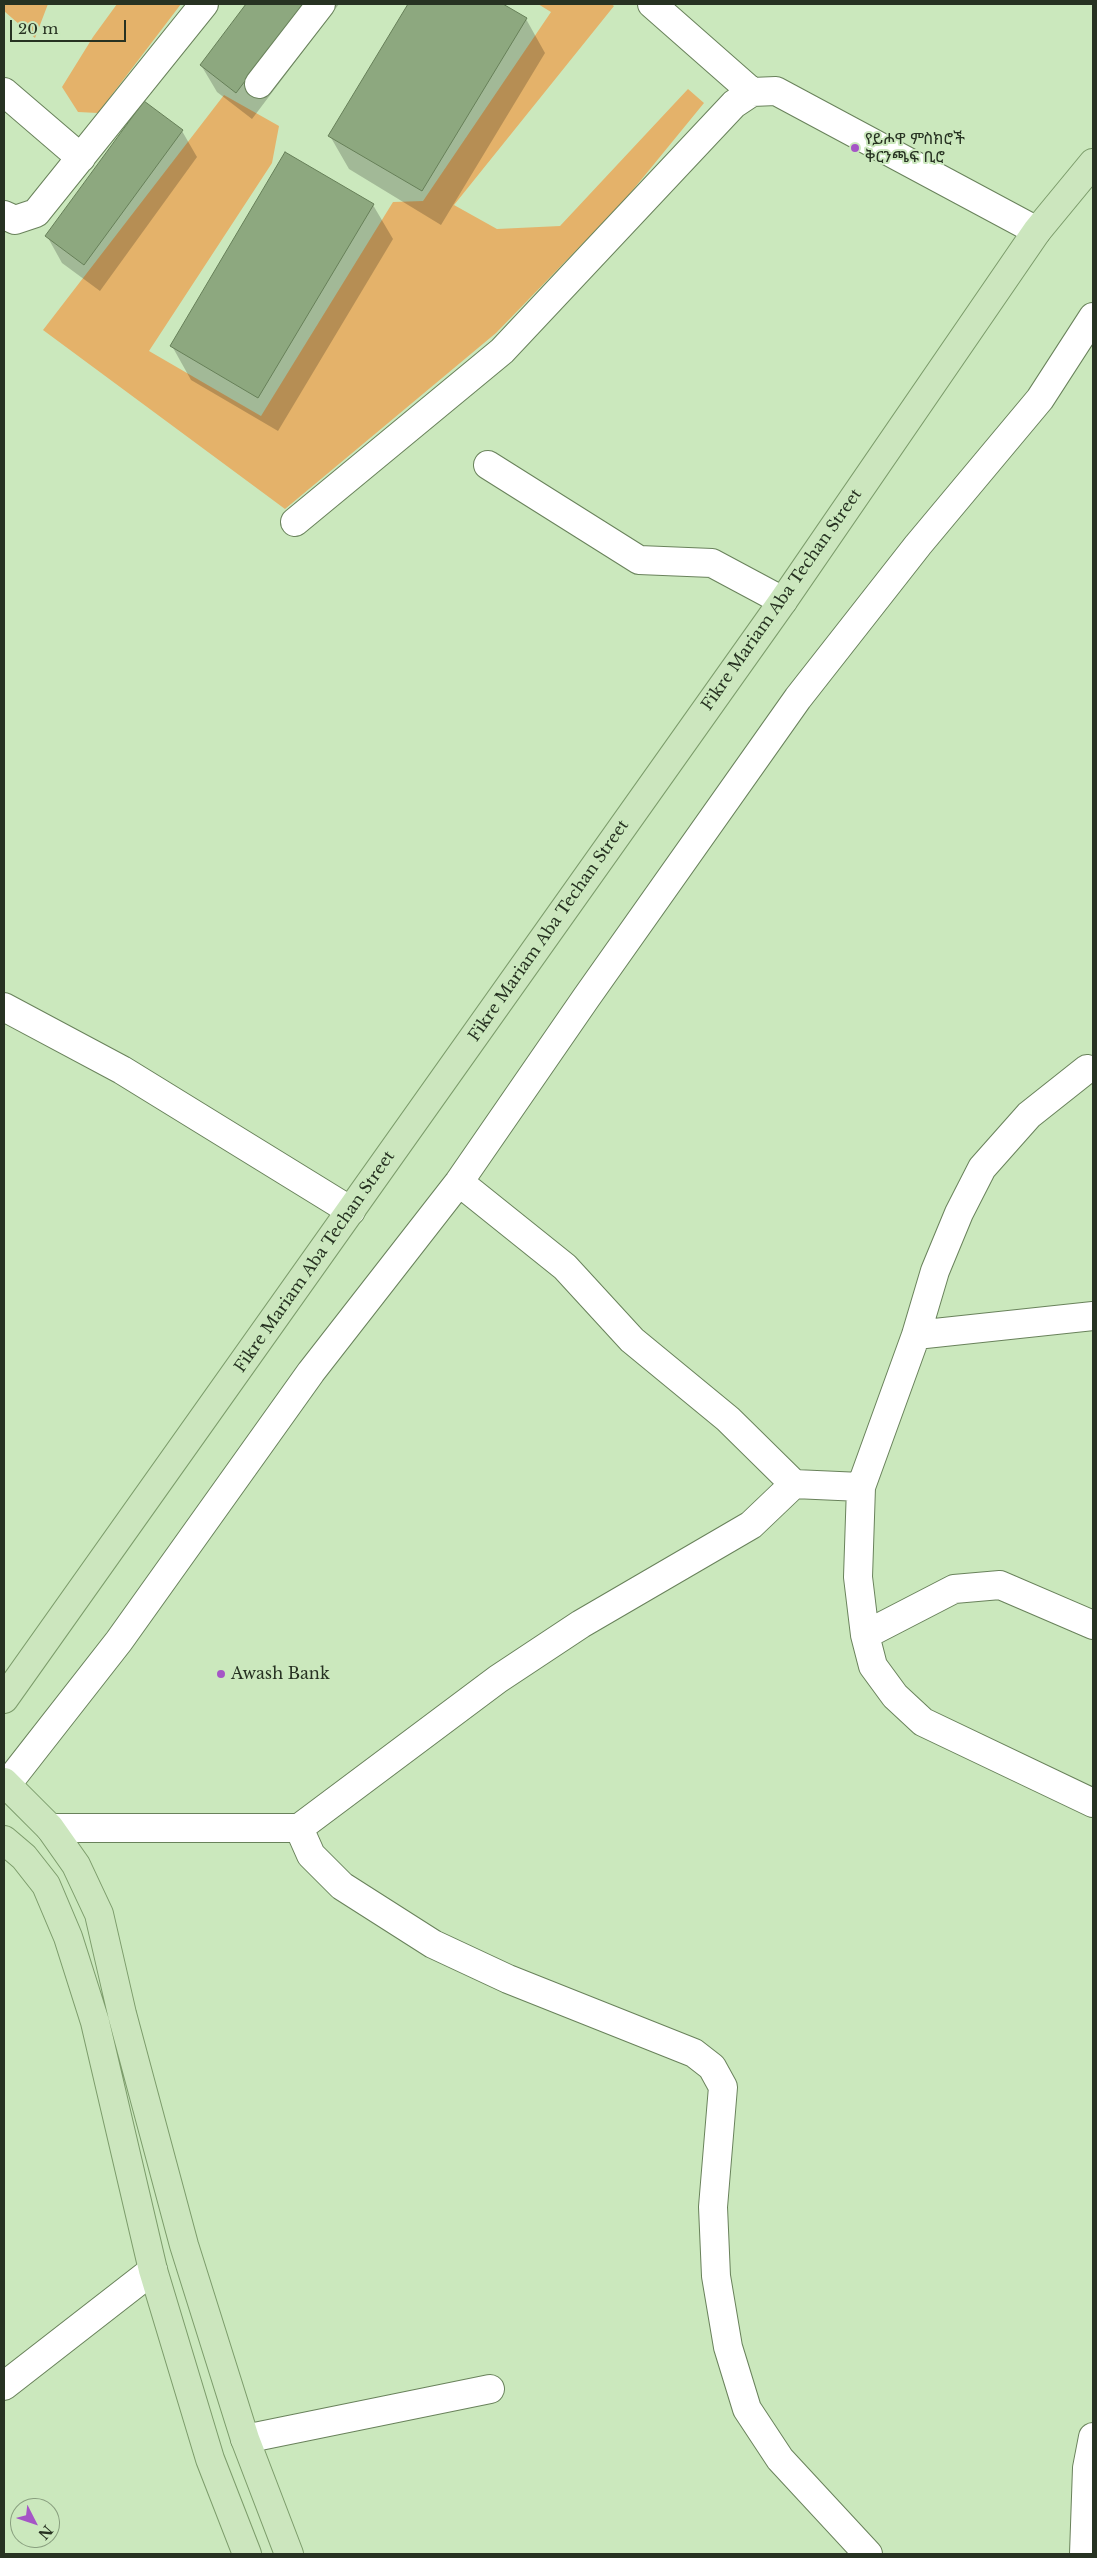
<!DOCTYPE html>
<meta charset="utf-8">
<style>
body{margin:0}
#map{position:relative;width:1097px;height:2558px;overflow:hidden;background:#cbe8bd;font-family:"Libre Baskerville",serif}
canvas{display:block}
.frame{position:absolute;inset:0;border:5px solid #273222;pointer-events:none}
.north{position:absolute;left:10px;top:2498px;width:50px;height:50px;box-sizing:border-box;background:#cbe8bd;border:1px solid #899f7f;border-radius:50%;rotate:131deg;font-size:14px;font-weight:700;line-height:20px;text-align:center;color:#273222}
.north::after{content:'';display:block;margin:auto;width:18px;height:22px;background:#a555c6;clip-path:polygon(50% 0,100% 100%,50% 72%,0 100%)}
.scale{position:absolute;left:10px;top:20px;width:116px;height:22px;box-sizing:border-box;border:2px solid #273222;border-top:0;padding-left:6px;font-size:15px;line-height:18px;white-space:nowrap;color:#273222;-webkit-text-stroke:4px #cbe8bd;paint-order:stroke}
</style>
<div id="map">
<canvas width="1097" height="2558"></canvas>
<div class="frame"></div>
<div class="north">N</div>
<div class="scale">20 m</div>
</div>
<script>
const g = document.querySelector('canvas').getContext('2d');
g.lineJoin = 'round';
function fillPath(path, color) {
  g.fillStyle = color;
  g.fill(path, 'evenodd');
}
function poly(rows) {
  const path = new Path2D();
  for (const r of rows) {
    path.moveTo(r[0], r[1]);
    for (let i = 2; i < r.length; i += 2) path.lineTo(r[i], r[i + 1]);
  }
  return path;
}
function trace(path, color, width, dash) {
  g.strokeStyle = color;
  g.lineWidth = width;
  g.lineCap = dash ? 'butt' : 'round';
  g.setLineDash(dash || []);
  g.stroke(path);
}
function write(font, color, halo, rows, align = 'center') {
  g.font = font + ' "Libre Baskerville","Noto Sans Ethiopic",serif';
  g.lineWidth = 4;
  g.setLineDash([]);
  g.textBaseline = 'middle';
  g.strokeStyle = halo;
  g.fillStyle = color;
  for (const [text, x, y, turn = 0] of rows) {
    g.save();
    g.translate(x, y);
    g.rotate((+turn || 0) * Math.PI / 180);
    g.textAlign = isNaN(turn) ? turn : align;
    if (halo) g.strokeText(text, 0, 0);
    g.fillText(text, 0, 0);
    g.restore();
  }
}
const green = poly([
 [4,4,48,4,35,38,4,11],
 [117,4,181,4,98,113,78,112,62,87,93,37],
 [538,4,611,4,614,6,454,205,497,229,560,226,688,89,704,103,623,202,496,333,285,509,43,330,224,95,279,126,272,163,149,351,261,416,393,202,423,201,551,12]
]);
const shadow = poly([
 [248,4,339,4,252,119,217,92,201,65],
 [410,4,501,4,526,19,545,53,441,225,349,169,330,136],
 [182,131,197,157,100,291,62,263,47,236],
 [373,205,393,239,278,431,191,380,172,346]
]);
const building = poly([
 [246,4,303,4,236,93,200,65,246,4],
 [408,4,503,4,527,18,422,191,328,136,408,4],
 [144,101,183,130,84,265,45,236,144,101],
 [285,152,374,204,258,398,170,346,285,152]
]);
const minor = poly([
 [652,4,752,92],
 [259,84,321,4],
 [4,92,81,158],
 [4,215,15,220,36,213,204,4],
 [488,465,639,560,712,563,783,601],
 [295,522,502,351,734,104,752,92,776,91,1037,231],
 [4,1007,122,1070,351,1211],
 [459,1182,565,1267,632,1340,728,1419,794,1484,861,1487,858,1577,865,1635,873,1666,895,1696,923,1722,1093,1803],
 [916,1335,1093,1316],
 [794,1484,751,1525,581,1624,498,1679,299,1828,311,1855,342,1886,433,1944,508,1979,694,2053,712,2067,723,2087,713,2207,716,2276,728,2347,747,2409,780,2459,868,2554],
 [861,1487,916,1335,935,1271,959,1213,982,1168,1029,1115,1087,1069],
 [865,1635,954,1589,1000,1585,1093,1625],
 [4,1788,119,1641,311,1372,459,1182,586,998,798,698,918,545,1040,399,1093,317],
 [50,1828,299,1828],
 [4,2386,153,2270],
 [245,2439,490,2389],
 [1084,2554,1087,2468,1093,2437]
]);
const major = poly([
 [4,1699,783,601,1037,231,1093,163],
 [4,1782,50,1828,76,1865,99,1914,122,2014,184,2245,245,2439,289,2554],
 [4,1840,24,1857,46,1885,68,1937,95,2022,153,2270,210,2459,247,2554]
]);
const markers = [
 [855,148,5,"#a555c6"],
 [221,1674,5,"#a555c6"]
];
const poiNames = [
 ["የይሖዋ ምስክሮች",865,139],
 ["ቅርንጫፍ ቢሮ",865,157],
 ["Awash Bank",231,1674]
];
const streetNames = [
 ["Fikre Mariam Aba Techan Street",782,600,-55],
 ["Fikre Mariam Aba Techan Street",549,931,-55],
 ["Fikre Mariam Aba Techan Street",315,1262,-55]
];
fillPath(green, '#e4b26a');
fillPath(shadow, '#0003');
fillPath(building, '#8da87f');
trace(building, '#667f58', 1);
trace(minor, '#69825b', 30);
trace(major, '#7c9c6b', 30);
trace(minor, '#fff', 28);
trace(major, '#cce6be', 28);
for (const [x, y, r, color] of markers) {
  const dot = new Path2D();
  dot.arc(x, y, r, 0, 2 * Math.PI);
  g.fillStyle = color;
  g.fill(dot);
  trace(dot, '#cbe8bd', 2);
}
write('16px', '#273222', '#cbe8bd', poiNames, 'left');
write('16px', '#273222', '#cbe8bd', streetNames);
</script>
